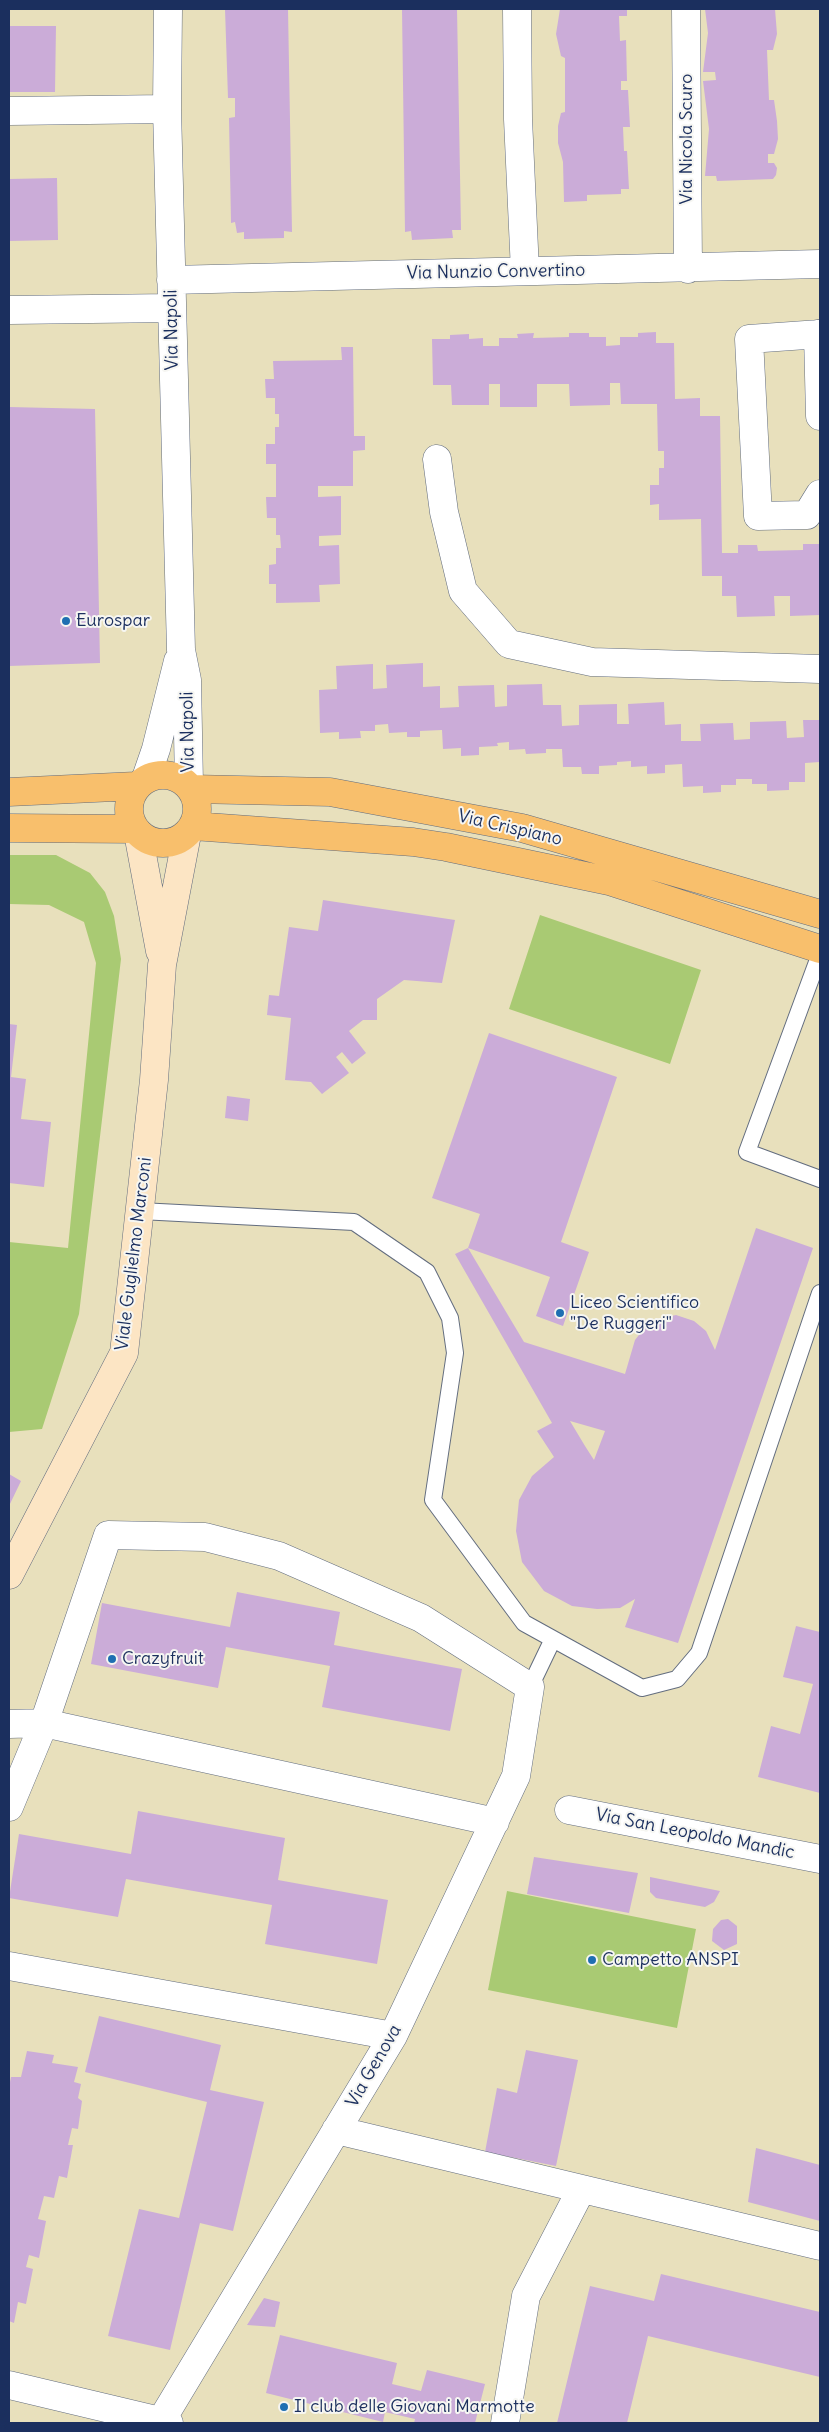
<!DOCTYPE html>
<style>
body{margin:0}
#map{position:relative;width:829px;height:2432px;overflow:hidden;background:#e8e0bc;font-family:Delius,sans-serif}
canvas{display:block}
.frame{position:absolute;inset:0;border:10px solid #1b2f5e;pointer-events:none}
</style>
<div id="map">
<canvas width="829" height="2432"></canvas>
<div class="frame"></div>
</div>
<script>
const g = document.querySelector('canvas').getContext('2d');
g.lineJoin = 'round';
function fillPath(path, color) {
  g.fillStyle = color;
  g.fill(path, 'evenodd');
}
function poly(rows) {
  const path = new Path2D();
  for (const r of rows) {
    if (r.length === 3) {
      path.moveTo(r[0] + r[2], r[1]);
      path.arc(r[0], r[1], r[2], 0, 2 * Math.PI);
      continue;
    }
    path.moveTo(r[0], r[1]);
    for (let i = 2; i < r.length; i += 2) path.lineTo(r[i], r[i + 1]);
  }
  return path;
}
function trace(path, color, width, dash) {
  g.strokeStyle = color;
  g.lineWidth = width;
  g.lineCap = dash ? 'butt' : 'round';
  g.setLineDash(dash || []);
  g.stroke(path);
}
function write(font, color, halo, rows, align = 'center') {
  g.font = font + ' Delius,sans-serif';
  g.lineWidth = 4;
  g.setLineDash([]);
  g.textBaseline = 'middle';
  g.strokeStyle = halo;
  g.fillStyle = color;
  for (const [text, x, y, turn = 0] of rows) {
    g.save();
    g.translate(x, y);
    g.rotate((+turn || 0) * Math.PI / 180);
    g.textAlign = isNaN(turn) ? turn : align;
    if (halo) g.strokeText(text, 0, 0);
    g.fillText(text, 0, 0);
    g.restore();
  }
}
const green = poly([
 [9,855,56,855,90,873,105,892,114,916,121,959,79,1314,42,1429,9,1432,9,1242,68,1248,96,963,84,922,49,905,9,904],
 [540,915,701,970,670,1064,509,1009],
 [507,1891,696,1929,677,2028,488,1990]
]);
const building = poly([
 [225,9,288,9,292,232,284,231,284,238,244,239,244,232,237,233,235,222,231,223,229,118,235,117,235,98,228,98],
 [402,9,457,9,461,230,452,230,453,238,412,240,411,231,405,232],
 [560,9,627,9,627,16,619,16,620,41,626,40,627,81,621,81,621,90,628,90,630,127,623,127,624,151,627,151,629,189,621,189,621,194,587,195,587,201,564,202,563,162,558,143,558,126,561,113,565,112,565,58,561,56,556,34],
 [705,9,775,9,777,34,773,50,767,50,769,100,774,100,777,121,778,139,774,154,768,154,768,163,774,163,777,168,776,175,773,179,717,181,716,176,705,176,709,129,703,81,716,80,715,72,703,72,708,33],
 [9,26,56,26,55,92,9,92],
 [57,178,58,240,9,241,9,179],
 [656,332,656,343,674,343,675,399,700,398,700,416,720,416,722,553,738,553,738,545,757,545,758,551,803,550,803,544,820,544,820,615,790,616,790,596,774,596,775,616,737,617,736,596,722,596,722,576,702,576,701,519,659,520,659,504,650,505,650,485,659,485,659,468,664,468,664,451,658,451,657,404,621,404,620,383,610,383,610,405,570,406,569,384,537,384,537,407,500,407,500,384,489,384,489,405,452,405,451,385,433,385,432,339,450,339,450,335,469,334,469,339,483,338,483,346,499,346,499,338,518,338,517,334,534,333,533,338,569,337,569,333,589,333,589,337,606,337,606,346,620,345,620,337,638,337,638,333],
 [341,347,353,347,354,436,365,436,365,450,353,451,353,486,318,486,318,497,341,496,341,535,319,536,319,546,339,545,340,584,319,585,320,602,276,603,276,584,269,584,269,565,276,564,276,548,281,548,280,535,276,535,276,518,267,518,266,497,276,497,276,464,266,464,266,444,275,444,275,427,279,427,279,414,275,414,275,398,266,398,265,379,274,379,273,361,342,360],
 [9,407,95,409,100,663,9,666],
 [423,663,423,687,440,686,440,708,459,707,458,686,494,685,495,707,507,706,507,685,542,684,543,705,561,705,562,726,579,725,579,705,617,704,617,724,629,724,628,704,664,702,665,725,681,724,681,741,701,741,700,724,733,723,734,740,750,739,750,722,786,721,787,738,804,737,803,720,820,720,820,762,805,763,805,782,789,782,789,790,767,791,767,784,752,784,752,779,736,779,736,785,721,785,721,792,703,793,703,786,683,787,682,764,665,765,665,773,647,774,647,766,631,767,631,761,617,762,617,765,599,766,599,774,582,774,581,767,563,767,562,749,546,749,546,753,526,754,525,749,509,750,509,742,497,743,498,746,479,747,479,755,461,756,461,748,443,749,442,730,420,731,420,737,407,737,407,732,389,733,388,724,375,725,375,731,360,731,361,738,339,739,339,732,320,733,319,690,337,689,336,666,373,664,373,689,387,688,386,665],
 [323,900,455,920,442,983,404,980,377,999,377,1020,363,1020,349,1031,366,1053,352,1064,342,1052,336,1057,349,1073,322,1094,311,1082,285,1080,291,1018,267,1015,269,995,279,996,289,927,318,931],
 [9,1024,17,1025,11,1077,26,1079,21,1119,51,1122,44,1187,9,1183],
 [489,1033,617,1077,561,1242,589,1252,563,1326,536,1316,550,1277,468,1248,524,1342,625,1374,635,1340,650,1321,676,1315,694,1321,706,1331,715,1350,756,1228,813,1248,678,1643,625,1627,635,1599,620,1608,597,1609,572,1606,544,1591,522,1562,516,1531,519,1500,532,1476,554,1457,537,1431,552,1423,455,1254,468,1248,480,1214,432,1198],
 [570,1421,605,1431,594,1460,585,1446],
 [227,1096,250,1099,248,1121,225,1118],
 [9,1474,21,1481,9,1506],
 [237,1592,340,1612,334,1645,462,1669,450,1731,322,1707,330,1666,226,1647,218,1688,91,1664,102,1603,230,1627],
 [796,1626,820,1632,820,1793,758,1777,771,1726,800,1734,813,1684,783,1677],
 [138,1811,285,1838,278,1880,388,1900,377,1964,265,1944,272,1905,126,1879,118,1917,9,1898,19,1834,131,1854],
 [534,1857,638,1873,629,1913,527,1894],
 [650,1877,720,1891,714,1902,705,1907,656,1898,650,1892],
 [728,1919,737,1926,737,1944,724,1950,712,1941,713,1929,721,1920],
 [99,2016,221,2045,210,2090,264,2102,233,2231,200,2223,170,2350,108,2336,139,2209,179,2218,207,2102,85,2072],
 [526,2050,578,2060,556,2166,485,2152,497,2088,517,2093],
 [27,2051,54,2055,52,2063,78,2067,74,2082,81,2084,78,2098,82,2101,78,2129,72,2128,68,2145,73,2145,67,2178,59,2176,54,2198,44,2196,38,2219,46,2221,39,2258,29,2255,26,2267,33,2269,26,2304,18,2302,14,2323,9,2321,9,2087,11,2077,21,2077],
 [756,2148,820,2165,820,2221,748,2202],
 [661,2274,820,2312,820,2377,648,2336,627,2423,557,2423,590,2286,654,2301],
 [264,2298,280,2302,275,2327,247,2325],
 [280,2335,397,2363,392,2384,421,2391,427,2370,485,2384,475,2423,414,2423,415,2419,385,2412,383,2422,266,2393]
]);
const lane = poly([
 [820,954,747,1152,820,1179],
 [140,1211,354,1222,427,1272,450,1318,455,1353,433,1500,524,1623,553,1639,530,1687],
 [553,1639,642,1688,677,1679,699,1653,820,1293]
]);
const street = poly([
 [168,9,167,109,181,650,187,680,189,785],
 [517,9,518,119,525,271],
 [686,9,688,269],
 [9,111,167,109],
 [171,280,820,264],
 [9,310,172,308],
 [818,334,820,416],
 [820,334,749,339,758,516,807,515,820,494],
 [437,459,444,512,463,591,509,644,592,662,820,669],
 [146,778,156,749,178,661],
 [9,1724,44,1723,495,1822],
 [9,1807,44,1723,108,1535,205,1537,279,1556,421,1618,530,1687,516,1776,393,2036,161,2421],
 [569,1810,820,1859],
 [9,1966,393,2036],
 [336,2130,820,2246],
 [9,2385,169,2423],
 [505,2423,526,2296,581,2190]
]);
const secondary = poly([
 [138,833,160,951],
 [9,1575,124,1353,154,1080,162,965,187,834]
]);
const primary = poly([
 [163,809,34],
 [192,789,330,792,522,828,820,914],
 [9,792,136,786],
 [193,826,413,842,446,847,609,881,820,949],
 [9,828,134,829]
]);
const markers = [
 [66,621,5,"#1f6fb2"],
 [560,1313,5,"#1f6fb2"],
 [112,1659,5,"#1f6fb2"],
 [592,1960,5,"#1f6fb2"],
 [284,2407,5,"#1f6fb2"]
];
const streetNames = [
 ["Via Nicola Scuro",687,139,-90],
 ["Via Nunzio Convertino",496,272,-1],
 ["Via Napoli",172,330,-91],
 ["Via Napoli",188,732,-91],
 ["Via Crispiano",510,828,13],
 ["Viale Guglielmo Marconi",134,1254,-83],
 ["Via San Leopoldo Mandic",695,1834,11],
 ["Via Genova",374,2066,-60]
];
const poiNames = [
 ["Eurospar",76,621],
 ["Liceo Scientifico",570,1303],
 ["\"De Ruggeri\"",570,1324],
 ["Crazyfruit",122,1659],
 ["Campetto ANSPI",602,1960],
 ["Il club delle Giovani Marmotte",294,2407]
];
fillPath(green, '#a9ca73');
fillPath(building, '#cbacd8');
trace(lane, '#636d7f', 18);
trace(street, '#636d7f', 29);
trace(secondary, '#636d7f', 29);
trace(primary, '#636d7f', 29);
trace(lane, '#fff', 16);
trace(street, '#fff', 28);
trace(secondary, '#fce5c4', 28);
trace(primary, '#f8bf6c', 28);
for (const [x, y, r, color] of markers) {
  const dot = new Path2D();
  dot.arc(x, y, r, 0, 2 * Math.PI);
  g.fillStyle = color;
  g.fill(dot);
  trace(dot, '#f6f6f2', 2);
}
write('18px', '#1b2f5e', '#f6f6f2', streetNames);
write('18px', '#1b2f5e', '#f6f6f2', poiNames, 'left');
</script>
